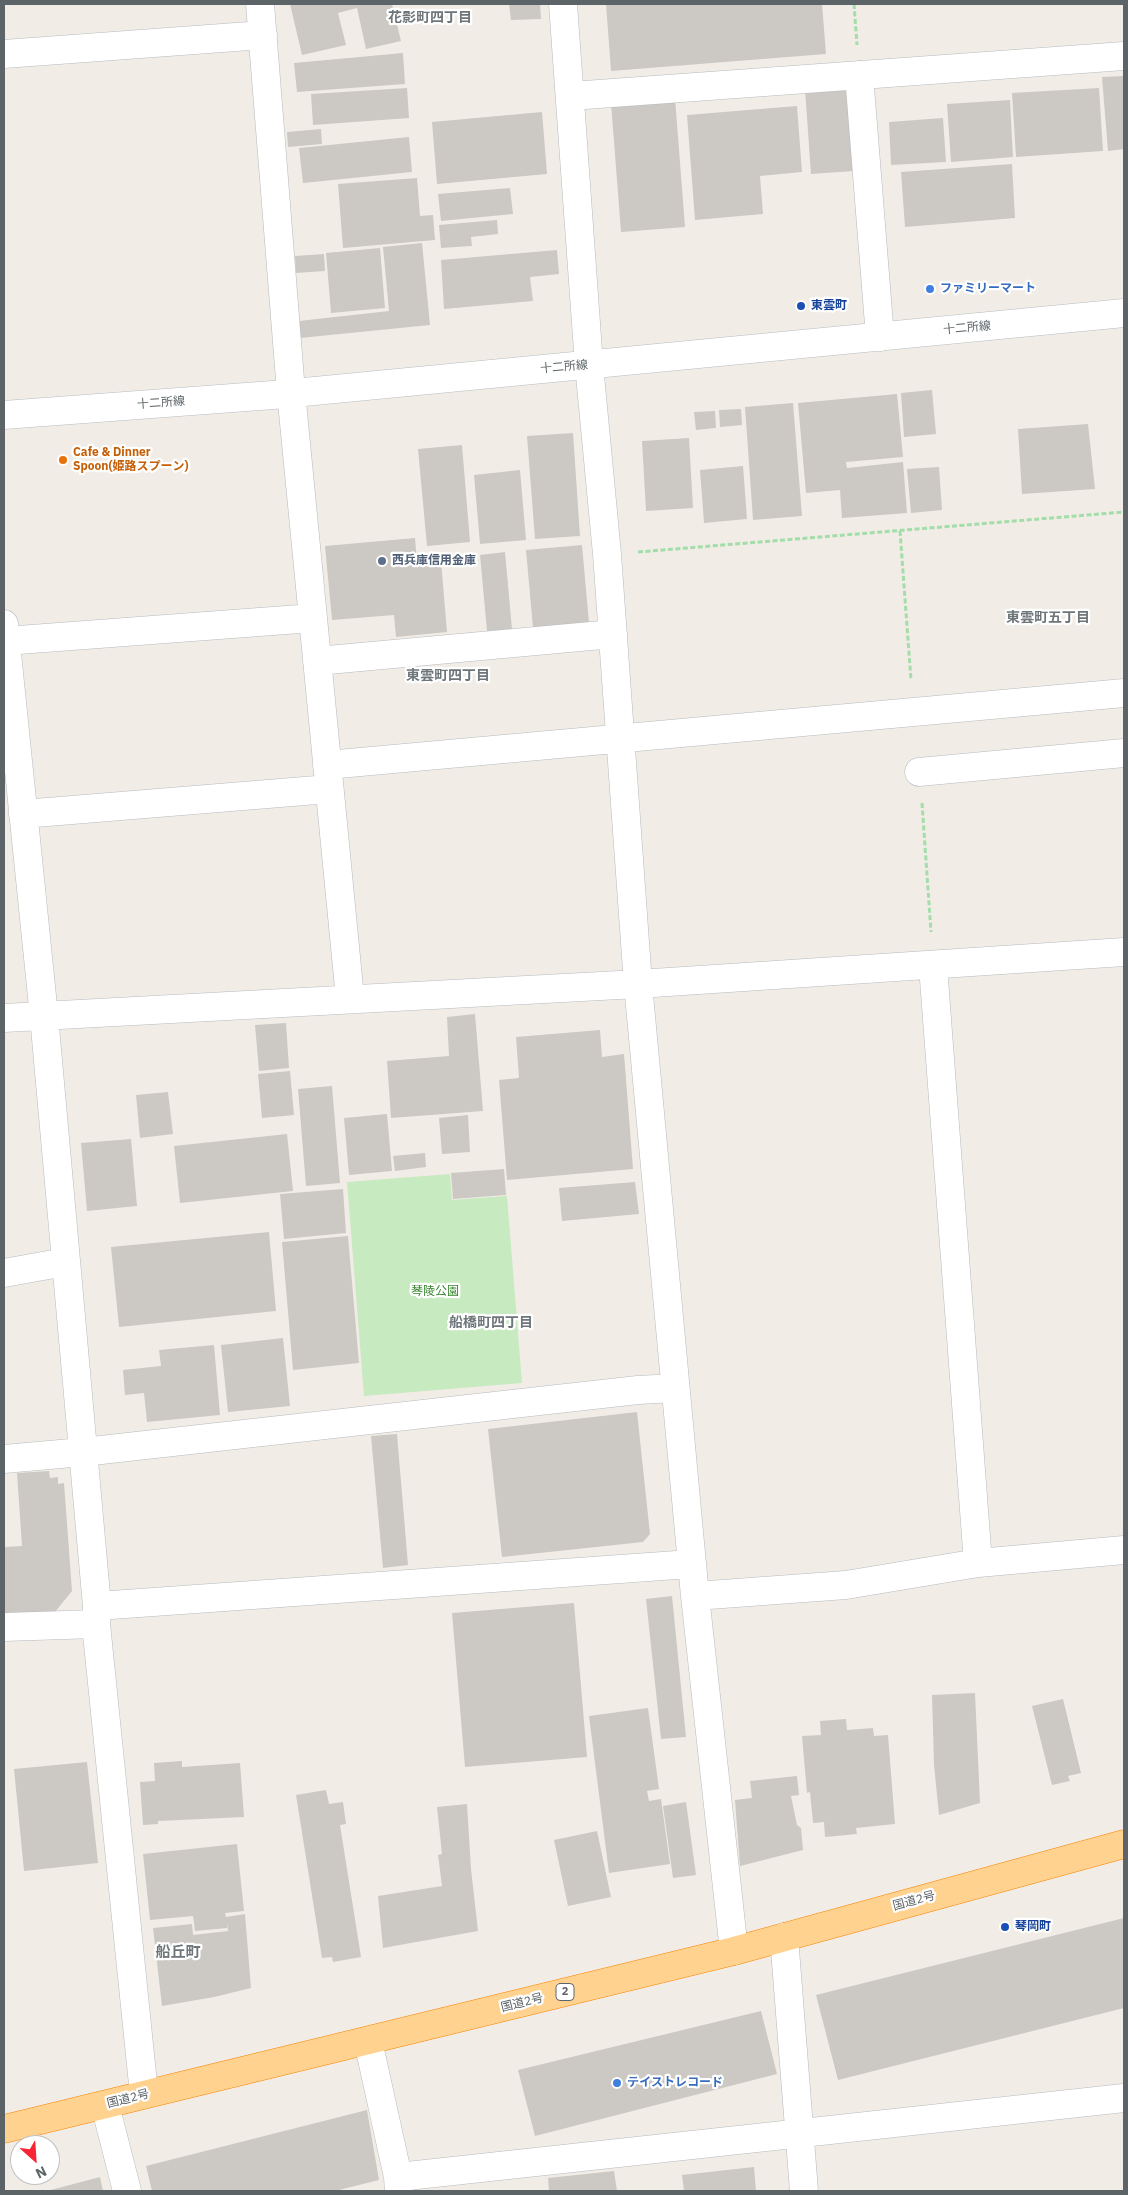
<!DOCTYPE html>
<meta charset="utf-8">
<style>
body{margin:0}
#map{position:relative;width:1128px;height:2195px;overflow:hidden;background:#f1ede6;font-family:"IBM Plex Sans",sans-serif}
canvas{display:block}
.frame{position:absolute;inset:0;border:5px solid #5d6468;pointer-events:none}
.north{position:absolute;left:10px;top:2135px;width:50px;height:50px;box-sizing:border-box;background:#fff;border:1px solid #bec1c3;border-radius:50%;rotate:154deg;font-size:14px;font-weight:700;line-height:20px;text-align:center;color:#5d6468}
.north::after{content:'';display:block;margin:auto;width:18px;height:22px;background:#f82535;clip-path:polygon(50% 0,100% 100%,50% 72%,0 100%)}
</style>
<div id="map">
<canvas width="1128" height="2195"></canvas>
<div class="frame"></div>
<div class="north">N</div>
</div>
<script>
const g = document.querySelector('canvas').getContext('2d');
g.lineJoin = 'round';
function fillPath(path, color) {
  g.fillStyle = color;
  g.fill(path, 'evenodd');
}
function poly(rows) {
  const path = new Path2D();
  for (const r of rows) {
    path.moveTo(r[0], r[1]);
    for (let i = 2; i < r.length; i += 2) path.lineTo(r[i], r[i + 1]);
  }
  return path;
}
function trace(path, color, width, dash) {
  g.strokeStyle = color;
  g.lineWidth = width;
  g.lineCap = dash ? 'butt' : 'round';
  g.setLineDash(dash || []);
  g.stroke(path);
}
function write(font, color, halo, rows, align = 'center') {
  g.font = font + ' "IBM Plex Sans","Noto Sans JP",sans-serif';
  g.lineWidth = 4.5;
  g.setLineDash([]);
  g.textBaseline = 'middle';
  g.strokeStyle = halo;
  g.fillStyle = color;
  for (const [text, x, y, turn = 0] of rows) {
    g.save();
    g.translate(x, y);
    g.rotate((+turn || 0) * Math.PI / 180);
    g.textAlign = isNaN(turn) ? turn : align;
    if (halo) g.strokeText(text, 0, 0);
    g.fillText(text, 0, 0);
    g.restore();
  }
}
const green = poly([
 [450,1174,452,1200,507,1196,522,1383,364,1396,347,1182]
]);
const building = poly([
 [290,4,392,4,401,41,366,49,357,8,338,13,346,45,302,55],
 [509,4,540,4,541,19,511,20],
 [606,4,822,4,826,54,611,71],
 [403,53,405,84,297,92,294,63],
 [1124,76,1124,149,1108,151,1102,77],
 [847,86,854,171,811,174,805,89],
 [407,88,409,118,313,125,311,94],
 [1099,88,1103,151,1016,157,1012,93],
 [675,98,685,227,621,232,611,103],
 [1010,100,1013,157,951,162,947,104],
 [797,106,802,172,760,176,763,214,695,220,687,115],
 [542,112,547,174,437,184,432,122],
 [943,118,946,162,891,165,889,122],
 [321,129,322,144,288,147,287,132],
 [409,137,412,172,303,183,299,148],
 [1012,164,1015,218,905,227,901,172],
 [417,178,420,216,433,215,435,240,343,248,338,184],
 [510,188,513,214,441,221,438,194],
 [497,220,498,234,471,237,472,246,441,248,439,225],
 [422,243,430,325,300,338,299,321,389,311,383,247],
 [380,248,385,308,331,313,326,253],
 [557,250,559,274,530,277,533,301,444,309,441,260],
 [324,254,325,271,296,273,295,256],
 [932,390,936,434,904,437,901,393],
 [897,394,903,457,846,462,847,468,903,462,907,513,842,518,840,490,806,493,798,403],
 [793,403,802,516,753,520,745,407],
 [741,409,742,425,720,427,719,410],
 [715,411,716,428,696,430,694,412],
 [1088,424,1095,489,1022,494,1018,429],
 [573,433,580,536,535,539,527,436],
 [689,438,693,508,646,511,642,441],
 [462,445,470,542,427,546,418,449],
 [743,466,747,519,704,523,700,470],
 [939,467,942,510,911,513,907,469],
 [520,470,526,540,480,544,474,475],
 [415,538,417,563,441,561,447,632,396,637,394,615,332,620,325,546],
 [582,545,589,623,533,628,526,550],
 [505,552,512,629,487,631,480,555],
 [475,1014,483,1111,391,1118,387,1061,449,1056,447,1017],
 [286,1023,289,1068,259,1071,255,1025],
 [600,1030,602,1057,624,1054,633,1169,507,1180,499,1080,519,1078,516,1037],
 [290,1071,294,1115,262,1118,258,1074],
 [332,1086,340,1183,306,1186,298,1089],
 [168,1092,173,1134,140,1138,136,1095],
 [387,1114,392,1171,349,1175,344,1118],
 [468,1115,470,1152,442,1154,439,1118],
 [287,1134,293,1191,180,1203,174,1146],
 [131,1139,137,1206,87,1211,81,1143],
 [425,1153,426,1167,395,1171,393,1156],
 [504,1169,506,1195,453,1199,451,1173],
 [635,1182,639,1214,562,1221,559,1188],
 [343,1189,346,1233,284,1239,280,1194],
 [269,1232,276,1311,119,1327,111,1247],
 [348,1236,359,1363,293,1370,282,1242],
 [283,1338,290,1406,228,1412,221,1345],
 [214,1345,220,1415,147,1422,144,1393,125,1395,123,1370,161,1366,159,1350],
 [637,1412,650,1534,643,1542,502,1557,488,1429],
 [397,1434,408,1565,383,1568,371,1436],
 [49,1471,50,1478,58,1477,58,1484,64,1483,72,1591,55,1612,4,1614,4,1547,22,1546,17,1473],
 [672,1596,686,1737,661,1739,646,1599],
 [574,1603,587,1757,465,1767,452,1613],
 [975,1693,980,1803,939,1815,934,1765,932,1695],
 [1063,1699,1081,1773,1068,1776,1070,1781,1052,1785,1032,1706],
 [648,1708,659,1789,647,1791,649,1801,661,1799,670,1864,609,1873,589,1716],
 [846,1719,847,1730,873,1728,874,1736,888,1735,895,1824,856,1828,857,1834,825,1837,824,1822,813,1823,810,1792,807,1793,802,1736,821,1735,820,1721],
 [182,1761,182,1767,240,1763,244,1817,158,1821,158,1824,143,1825,140,1782,155,1781,154,1763],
 [87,1762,98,1863,24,1871,14,1769],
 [797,1776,799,1795,791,1796,797,1825,801,1828,803,1850,740,1866,735,1800,752,1798,750,1781],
 [326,1790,329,1804,343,1802,346,1824,340,1825,361,1957,333,1962,332,1957,322,1958,296,1795],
 [686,1802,696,1875,673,1878,663,1806],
 [467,1804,471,1869,478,1931,383,1948,378,1896,442,1886,438,1855,442,1854,437,1807],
 [597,1831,611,1897,568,1906,554,1840],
 [237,1844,244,1911,225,1913,226,1917,245,1914,251,1988,214,1997,162,2006,153,1928,192,1924,193,1935,228,1931,227,1923,227,1928,195,1931,193,1916,150,1920,143,1854],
 [1124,1918,1124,2008,838,2080,816,1995],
 [761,2011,777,2074,535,2136,518,2070],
 [367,2110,379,2180,335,2191,152,2191,146,2166],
 [754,2167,756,2191,684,2191,682,2175],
 [614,2171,617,2191,549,2191,548,2178],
 [100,2177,103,2191,47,2191]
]);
const path = poly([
 [854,4,857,45],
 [900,531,911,680],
 [638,552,1124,512],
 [922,803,931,932]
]);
const street = poly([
 [260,4,291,392,350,998],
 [563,4,589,365,607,554,638,984,695,1596,734,1951],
 [4,54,263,35],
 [859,75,880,337],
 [571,96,1124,56],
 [4,624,44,1016,97,1606,96,1624,144,2094],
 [5,641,313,618],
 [317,661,613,634],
 [327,765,1124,693],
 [919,772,1124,753],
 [23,814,329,789],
 [933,966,978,1563],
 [4,1018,638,984,1124,952],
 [4,1273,65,1262],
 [4,1459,83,1452,638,1390,675,1388],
 [695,1596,846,1585,978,1563,1124,1550],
 [97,1606,691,1564],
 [4,1627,96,1624],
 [784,1937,804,2191],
 [368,2041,398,2177,399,2191],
 [105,2105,127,2191],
 [398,2177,1124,2098]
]);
const secondary = poly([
 [4,415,273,395,1124,313]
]);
const highway = poly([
 [4,2129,734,1951,1124,1844]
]);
const markers = [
 [930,289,5,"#3f7fe0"],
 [801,306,5,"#1a4fb4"],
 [63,460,5,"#e8710a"],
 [382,561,5,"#5c6f8a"],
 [1005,1927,5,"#1a4fb4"],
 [617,2083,5,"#3f7fe0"]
];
const shields = [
 [565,1992,18]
];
const shieldNames = [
 ["2",565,1992]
];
const shopNames = [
 ["ファミリーマート",940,289],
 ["テイストレコード",627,2083]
];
const transitNames = [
 ["東雲町",811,306],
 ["琴岡町",1015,1927]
];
const streetNames = [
 ["十二所線",967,328,-5],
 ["十二所線",564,367,-5],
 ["十二所線",161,403,-4],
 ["国道2号",914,1901,-15],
 ["国道2号",522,2003,-14],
 ["国道2号",128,2099,-14]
];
const foodNames = [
 ["Cafe & Dinner",73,453],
 ["Spoon(姫路スプーン)",73,467]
];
const serviceNames = [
 ["西兵庫信用金庫",392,561]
];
const parkNames = [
 ["琴陵公園",435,1292]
];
const neighbourhoodNames = [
 ["花影町四丁目",430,18],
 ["東雲町五丁目",1048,618],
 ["東雲町四丁目",448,676],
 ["船橋町四丁目",491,1323]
];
const quarterNames = [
 ["船丘町",178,1953]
];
fillPath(green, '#c7eac1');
fillPath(building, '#ccc8c3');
trace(street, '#b6babe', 29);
trace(secondary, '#b7bcc1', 29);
trace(highway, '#f78400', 29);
trace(path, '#a3dda9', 3, [5, 2.5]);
trace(street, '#fff', 28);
trace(secondary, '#fff', 28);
trace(highway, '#ffd28f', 28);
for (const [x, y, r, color] of markers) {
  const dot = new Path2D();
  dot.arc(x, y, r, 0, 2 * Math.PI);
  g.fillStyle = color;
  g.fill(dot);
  trace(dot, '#fff', 2);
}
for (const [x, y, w] of shields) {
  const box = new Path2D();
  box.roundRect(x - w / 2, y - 8.5, w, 17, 4);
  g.fillStyle = '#fff';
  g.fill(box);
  trace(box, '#5d6468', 1);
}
write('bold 11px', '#5d6468', null, shieldNames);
write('bold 12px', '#366cbe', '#fff', shopNames, 'left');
write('bold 12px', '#164399', '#fff', transitNames, 'left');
write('12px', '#5d6468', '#fff', streetNames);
write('bold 12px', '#c56008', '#fff', foodNames, 'left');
write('bold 12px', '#4e5e75', '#fff', serviceNames, 'left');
write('12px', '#37862e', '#fff', parkNames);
write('bold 14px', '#6e767a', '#fff', neighbourhoodNames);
write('bold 15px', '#6e767a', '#fff', quarterNames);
</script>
